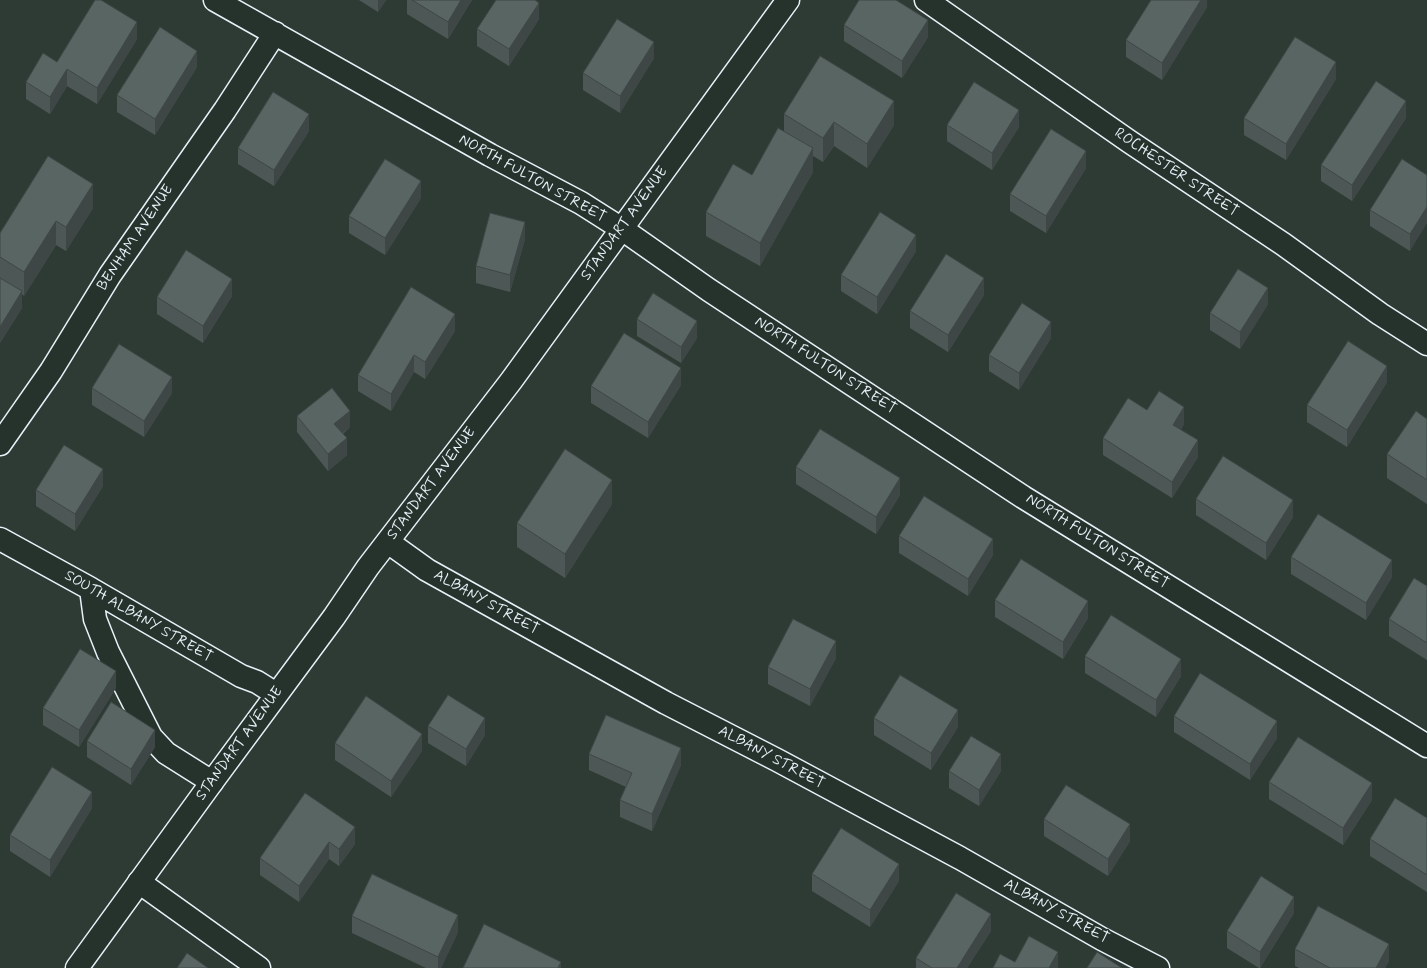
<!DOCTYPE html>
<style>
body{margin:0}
canvas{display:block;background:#2e3b35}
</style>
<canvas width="1427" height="968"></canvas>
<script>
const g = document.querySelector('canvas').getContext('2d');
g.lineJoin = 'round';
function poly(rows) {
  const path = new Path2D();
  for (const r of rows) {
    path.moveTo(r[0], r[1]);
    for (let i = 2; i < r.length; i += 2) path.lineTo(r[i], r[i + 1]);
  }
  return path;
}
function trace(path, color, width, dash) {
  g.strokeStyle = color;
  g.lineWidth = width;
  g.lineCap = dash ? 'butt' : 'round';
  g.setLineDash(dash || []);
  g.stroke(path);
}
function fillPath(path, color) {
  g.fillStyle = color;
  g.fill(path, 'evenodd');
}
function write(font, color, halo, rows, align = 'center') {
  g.font = font + ' Mynerve,sans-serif';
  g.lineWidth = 3.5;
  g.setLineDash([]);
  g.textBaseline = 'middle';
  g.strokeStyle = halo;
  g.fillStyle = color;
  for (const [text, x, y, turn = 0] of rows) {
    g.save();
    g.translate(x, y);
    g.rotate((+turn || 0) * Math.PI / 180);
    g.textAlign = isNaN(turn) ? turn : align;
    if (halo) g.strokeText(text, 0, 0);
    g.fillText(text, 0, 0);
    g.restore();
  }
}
const street = poly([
 [215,0,490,155,581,203,622,229,709,290,1023,497,1427,746],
 [926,0,1130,142,1283,244,1380,314,1427,344],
 [0,444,51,371,110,275,225,110,275,33],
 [0,539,91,589,241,676,257,682,276,694],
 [388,542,427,570,666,703,777,760,960,858,1102,939,1158,968],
 [91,589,95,619,108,652,151,737,166,753,212,782],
 [139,882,259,968]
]);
const secondary = poly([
 [77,968,212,782,334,617,368,567,511,381,788,0]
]);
const wall = poly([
 [359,0,386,0,378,12],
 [407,0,472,0,448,39,407,14],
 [1207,0,1207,7,1162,80,1126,57,1126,40],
 [539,19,509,66,477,46,477,29],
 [844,25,928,37,902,78,844,41],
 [137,39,97,104,67,86,50,114,26,99,26,82,57,62],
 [654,58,620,113,583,90,583,73],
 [197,67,155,135,117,112,117,95],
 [1336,79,1286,160,1244,135,1244,118],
 [784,114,894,125,867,168,834,146,823,162,813,156,813,172,760,266,706,236,706,212,752,175,784,132],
 [1406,118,1352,201,1321,181,1321,165],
 [947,125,1019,127,992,170,947,141],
 [309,131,274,186,238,164,238,148],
 [1086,168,1046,233,1010,211,1010,194],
 [1427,175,1410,251,1370,226,1370,210],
 [421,198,385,255,349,233,349,216],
 [93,208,66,251,56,245,24,296,22,294,22,308,0,343,0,233],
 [525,239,510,292,476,283,476,266],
 [916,251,877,314,841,291,841,275],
 [984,295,948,352,910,328,910,311],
 [232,296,203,343,157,314,157,297],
 [1268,304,1240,349,1210,330,1210,313],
 [637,319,697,338,681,363,637,336],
 [455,331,425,379,414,372,391,411,358,391,358,375],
 [1051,338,1019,390,989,371,989,355],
 [1387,382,1347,447,1307,422,1307,405],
 [681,385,648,438,591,403,591,386],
 [92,388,172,393,144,437,92,405],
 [1147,410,1184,424,1181,429,1198,457,1172,498,1103,455,1103,438],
 [297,416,350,427,343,434,347,455,328,471,297,432],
 [1427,419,1427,504,1387,478,1387,454],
 [796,467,900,495,876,534,796,484],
 [103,486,75,531,36,506,36,490],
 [1196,499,1293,517,1266,560,1196,515],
 [612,504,565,578,517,547,517,523],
 [899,536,993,555,968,596,899,553],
 [1291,557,1392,577,1366,620,1291,574],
 [1427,586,1427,660,1389,636,1389,619],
 [995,600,1088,618,1063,659,995,617],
 [1085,656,1181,676,1156,717,1085,673],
 [836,658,810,706,768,684,768,667],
 [116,688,79,747,43,725,43,708],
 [1174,716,1277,738,1250,780,1174,732],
 [874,718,958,727,931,770,874,735],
 [428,726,485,735,466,766,428,743],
 [87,741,155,747,131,785,87,757],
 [335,743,422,751,391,797,335,760],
 [589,754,681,765,652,831,620,817,620,800,626,787,589,770],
 [949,771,1001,771,979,806,949,788],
 [1269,782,1372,800,1343,845,1269,799],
 [305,793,355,844,339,866,329,859,299,902,260,875,260,858],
 [92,808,50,877,10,851,10,835],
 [1427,818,1427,892,1370,856,1370,839],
 [1044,819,1130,841,1108,876,1044,836],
 [812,874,899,881,870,927,812,891],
 [1294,913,1260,968,1259,968,1227,948,1227,931],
 [352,916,458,932,441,968,426,968,352,933],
 [991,931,967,968,916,968,916,958],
 [1295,949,1389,961,1385,968,1299,968,1295,966]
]);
const shadedWall = poly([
 [378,0,386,0,378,12],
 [461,0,472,0,448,39,448,22],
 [1201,0,1207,0,1207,7,1162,80,1162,63],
 [539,3,539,19,509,66,509,49],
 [928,20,928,37,902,78,902,61],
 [137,22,137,39,97,104,97,88],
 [654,42,654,58,620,113,620,96],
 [197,51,197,67,155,135,155,119],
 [1336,62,1336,79,1286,160,1286,144],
 [67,69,67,86,50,114,50,97],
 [894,101,894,125,867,168,867,144],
 [1406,101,1406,118,1352,201,1352,185],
 [1019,110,1019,127,992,170,992,153],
 [309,114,309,131,274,186,274,170],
 [834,122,834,146,823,162,823,138],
 [813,148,813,172,760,266,760,243],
 [1086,151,1086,168,1046,233,1046,216],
 [421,181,421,198,385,255,385,238],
 [93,184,93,208,66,251,66,227],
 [1427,207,1427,223,1410,251,1410,234],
 [56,221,56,245,24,296,24,272],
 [525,222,525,239,510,292,510,275],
 [916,235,916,251,877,314,877,297],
 [984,278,984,295,948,352,948,335],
 [232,279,232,296,203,343,203,326],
 [1268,288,1268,304,1240,349,1240,332],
 [22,291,22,308,0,343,0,327],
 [455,314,455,331,425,379,425,362],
 [697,321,697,338,681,363,681,347],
 [1051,322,1051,338,1019,390,1019,373],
 [414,355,414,372,391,411,391,394],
 [1387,366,1387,382,1347,447,1347,430],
 [681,368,681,385,648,438,648,422],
 [172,377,172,393,144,437,144,421],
 [1184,407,1184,424,1173,441,1173,425],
 [350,411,350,427,334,440,334,424],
 [347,438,347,455,328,471,328,454],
 [1198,440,1198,457,1172,498,1172,482],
 [103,469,103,486,75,531,75,514],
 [900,478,900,495,876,534,876,517],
 [612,480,612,504,565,578,565,554],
 [1293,500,1293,517,1266,560,1266,543],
 [993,539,993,555,968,596,968,579],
 [1392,560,1392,577,1366,620,1366,603],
 [1088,601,1088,618,1063,659,1063,642],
 [836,641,836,658,810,706,810,689],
 [1181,659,1181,676,1156,717,1156,700],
 [116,671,116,688,79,747,79,730],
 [958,710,958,727,931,770,931,753],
 [485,718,485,735,466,766,466,749],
 [1277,721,1277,738,1250,780,1250,764],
 [155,730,155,747,131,785,131,769],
 [422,734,422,751,391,797,391,781],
 [681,748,681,765,652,831,652,814],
 [1001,754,1001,771,979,806,979,790],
 [1372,783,1372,800,1343,845,1343,828],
 [92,792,92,808,50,877,50,860],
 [1130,824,1130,841,1108,876,1108,859],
 [355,827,355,844,339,866,339,849],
 [329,842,329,859,299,902,299,886],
 [899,864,899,881,870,927,870,910],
 [1294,897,1294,913,1260,968,1260,952],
 [991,914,991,931,967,968,957,968],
 [458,915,458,932,441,968,438,968,438,957],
 [1389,944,1389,961,1385,968,1376,968],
 [1058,952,1058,968,1049,968],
 [561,962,561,968,558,968]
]);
const building = poly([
 [95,0,101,0,137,22,97,88,67,69,50,97,26,82,43,53,57,62,95,0],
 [412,0,461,0,448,22,412,0],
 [496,0,535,0,539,3,509,49,477,29,496,0],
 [859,0,896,0,928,20,902,61,844,25,859,0],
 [1151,0,1201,0,1162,63,1126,40,1151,0],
 [617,19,654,42,620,96,583,73,617,19],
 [160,27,197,51,155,119,117,95,160,27],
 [1295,37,1336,62,1286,144,1244,118,1295,37],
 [820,56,894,101,867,144,834,122,823,138,784,114,820,56],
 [1376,81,1406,101,1352,185,1321,165,1376,81],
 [974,82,1019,110,992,153,947,125,974,82],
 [273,92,309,114,274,170,238,148,273,92],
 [778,128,813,148,760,243,706,212,733,164,752,175,778,128],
 [1051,129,1086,151,1046,216,1010,194,1051,129],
 [48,156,93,184,66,227,56,221,24,272,0,257,0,233,48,156],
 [385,159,421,181,385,238,349,216,385,159],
 [1402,159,1427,175,1427,207,1410,234,1370,210,1402,159],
 [880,212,916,235,877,297,841,275,880,212],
 [490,213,525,222,510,275,476,266,490,213],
 [186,250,232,279,203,326,157,297,186,250],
 [946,254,984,278,948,335,910,311,946,254],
 [1238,269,1268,288,1240,332,1210,313,1238,269],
 [0,278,22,291,0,327,0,278],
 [411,287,455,314,425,362,414,355,391,394,358,375,411,287],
 [653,293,697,321,681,347,637,319,653,293],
 [1022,303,1051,322,1019,373,989,355,1022,303],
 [624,333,681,368,648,422,591,386,624,333],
 [1348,341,1387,366,1347,430,1307,405,1348,341],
 [119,344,172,377,144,421,92,388,119,344],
 [332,388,350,411,334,424,347,438,328,454,297,416,332,388],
 [1159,391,1184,407,1173,425,1198,440,1172,482,1103,438,1128,398,1147,410,1159,391],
 [1416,411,1427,419,1427,480,1387,454,1416,411],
 [820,429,900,478,876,517,796,467,820,429],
 [64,445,103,469,75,514,36,490,64,445],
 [565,449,612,480,565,554,517,523,565,449],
 [1223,456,1293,500,1266,543,1196,499,1223,456],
 [924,496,993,539,968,579,899,536,924,496],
 [1318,514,1392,560,1366,603,1291,557,1318,514],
 [1021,559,1088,601,1063,642,995,600,1021,559],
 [1414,578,1427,586,1427,643,1389,619,1414,578],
 [1111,615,1181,659,1156,700,1085,656,1111,615],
 [793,619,836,641,810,689,768,667,793,619],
 [80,649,116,671,79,730,43,708,80,649],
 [1200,673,1277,721,1250,764,1174,716,1200,673],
 [900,675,958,710,931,753,874,718,900,675],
 [448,695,485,718,466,749,428,726,448,695],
 [366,696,422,734,391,781,335,743,366,696],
 [111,702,155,730,131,769,87,741,111,702],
 [606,715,681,748,652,814,620,800,632,773,589,754,606,715],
 [971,736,1001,754,979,790,949,771,971,736],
 [1298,737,1372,783,1343,828,1269,782,1298,737],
 [52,767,92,792,50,860,10,835,52,767],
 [1066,785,1130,824,1108,859,1044,819,1066,785],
 [305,793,355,827,339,849,329,842,299,886,260,858,305,793],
 [1395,798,1427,818,1427,875,1370,839,1395,798],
 [841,828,899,864,870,910,812,874,841,828],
 [372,874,458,915,438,957,352,916,372,874],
 [1261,876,1294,897,1260,952,1227,931,1261,876],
 [956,893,991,914,957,968,932,968,916,958,956,893],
 [1318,906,1389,944,1376,968,1330,968,1295,949,1318,906],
 [484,924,561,962,558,968,463,968,484,924],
 [1029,936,1058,952,1049,968,993,968,1000,954,1015,962,1029,936],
 [1097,952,1122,968,1087,968,1097,952],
 [187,953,208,968,177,968,187,953]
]);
const streetNames = [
 ["ROCHESTER STREET",1176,173,34],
 ["NORTH FULTON STREET",532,179,29],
 ["STANDART AVENUE",625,224,-54],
 ["BENHAM AVENUE",136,238,-56],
 ["NORTH FULTON STREET",825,366,33],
 ["STANDART AVENUE",432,484,-53],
 ["NORTH FULTON STREET",1097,542,32],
 ["ALBANY STREET",486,603,29],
 ["SOUTH ALBANY STREET",138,617,30],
 ["STANDART AVENUE",240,744,-54],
 ["ALBANY STREET",771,758,28],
 ["ALBANY STREET",1056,912,29]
];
trace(street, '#e8f1f8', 25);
trace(secondary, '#e8f1f8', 25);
trace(street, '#26332d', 22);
trace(secondary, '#26332d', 22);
fillPath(wall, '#4d5755');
fillPath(shadedWall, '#3e4745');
fillPath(building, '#596563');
trace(building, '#3e4745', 1);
write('15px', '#e8f1f8', '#26332d', streetNames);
</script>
